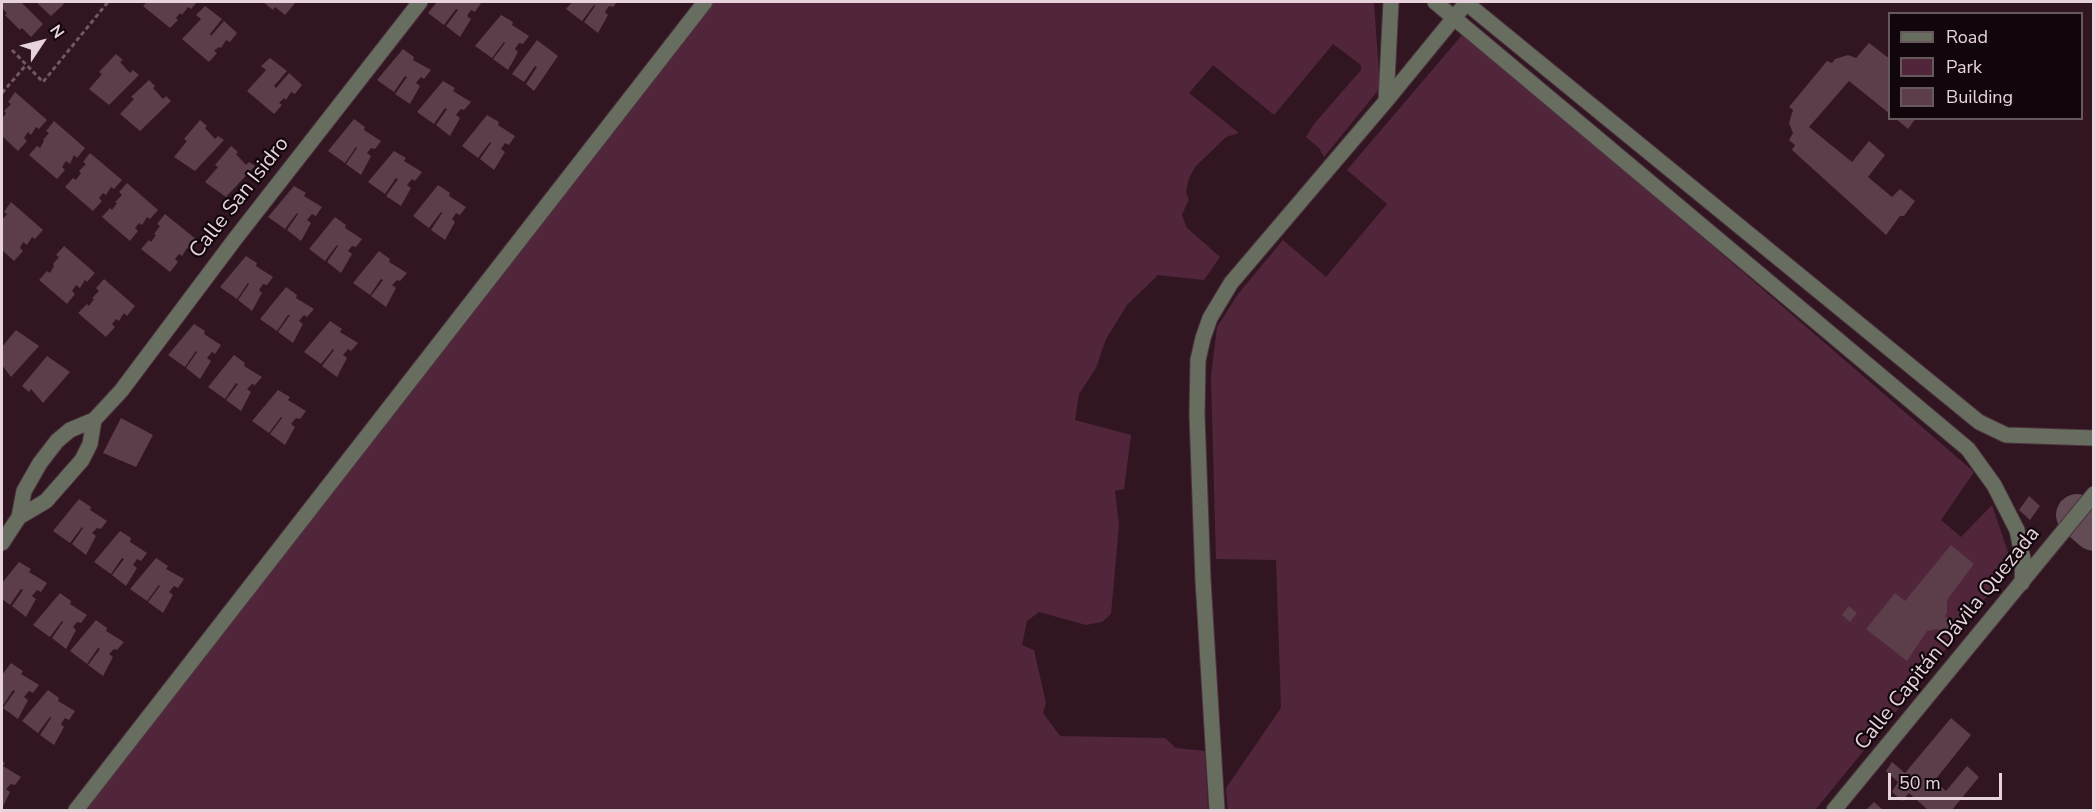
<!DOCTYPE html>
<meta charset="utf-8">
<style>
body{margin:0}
#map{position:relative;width:2095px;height:812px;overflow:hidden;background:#311622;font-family:"Nunito Sans",sans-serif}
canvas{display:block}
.frame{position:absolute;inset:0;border:3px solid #e7d3db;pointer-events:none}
.legend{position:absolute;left:1888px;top:12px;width:195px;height:108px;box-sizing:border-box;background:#11060b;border:2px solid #67585e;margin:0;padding:8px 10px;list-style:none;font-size:18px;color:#e7d3db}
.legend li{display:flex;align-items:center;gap:12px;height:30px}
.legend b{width:30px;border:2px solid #67585e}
.north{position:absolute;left:12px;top:12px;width:60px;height:60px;-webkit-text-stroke:4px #11060b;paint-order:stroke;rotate:55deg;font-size:16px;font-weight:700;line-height:24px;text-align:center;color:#e7d3db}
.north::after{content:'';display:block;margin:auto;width:21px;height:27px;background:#e7d3db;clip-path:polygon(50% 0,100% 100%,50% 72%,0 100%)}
.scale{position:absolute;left:1888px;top:773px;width:114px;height:27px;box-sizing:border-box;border:3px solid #e7d3db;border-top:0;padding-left:8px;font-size:18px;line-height:21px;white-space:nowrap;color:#e7d3db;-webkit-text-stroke:4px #11060b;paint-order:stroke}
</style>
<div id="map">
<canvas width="2095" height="812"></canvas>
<div class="frame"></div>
<ul class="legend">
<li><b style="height:8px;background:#676e60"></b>Road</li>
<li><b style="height:16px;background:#51263b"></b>Park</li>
<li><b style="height:16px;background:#5c3d4a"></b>Building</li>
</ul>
<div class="north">N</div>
<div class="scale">50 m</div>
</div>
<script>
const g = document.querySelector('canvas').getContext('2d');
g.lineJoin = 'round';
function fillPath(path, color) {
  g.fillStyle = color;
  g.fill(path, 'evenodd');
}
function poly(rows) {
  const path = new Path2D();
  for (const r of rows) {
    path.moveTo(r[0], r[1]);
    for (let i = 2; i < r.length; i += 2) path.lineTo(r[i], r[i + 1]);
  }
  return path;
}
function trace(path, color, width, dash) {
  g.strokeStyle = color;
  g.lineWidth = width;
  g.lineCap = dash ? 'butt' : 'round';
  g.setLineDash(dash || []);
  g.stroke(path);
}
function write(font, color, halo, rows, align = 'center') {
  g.font = font + ' "Nunito Sans",sans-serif';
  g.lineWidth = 4.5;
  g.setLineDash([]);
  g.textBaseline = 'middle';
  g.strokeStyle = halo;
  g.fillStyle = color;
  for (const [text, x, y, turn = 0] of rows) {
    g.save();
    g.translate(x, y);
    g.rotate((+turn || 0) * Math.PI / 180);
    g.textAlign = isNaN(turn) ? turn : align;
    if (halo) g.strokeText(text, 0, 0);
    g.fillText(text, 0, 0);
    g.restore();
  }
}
const green = poly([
 [707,2,1374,2,1380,88,1324,157,1319,148,1306,137,1314,124,1361,70,1361,65,1333,44,1274,115,1213,65,1189,93,1239,133,1226,137,1196,166,1189,178,1186,192,1189,200,1182,214,1186,227,1220,257,1204,280,1158,275,1127,305,1106,339,1096,368,1079,394,1075,420,1131,435,1124,489,1115,491,1119,525,1111,614,1102,622,1086,625,1039,612,1027,621,1022,645,1034,650,1046,703,1043,713,1060,736,1165,738,1176,748,1205,751,1208,810,76,810],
 [1468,28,1626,171,1974,472,1941,520,1961,537,1992,505,2012,564,1917,686,1815,810,1228,810,1226,788,1281,708,1276,560,1216,559,1211,377,1217,327,1238,294,1283,240,1326,277,1387,204,1347,170]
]);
const taxiway = poly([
 [2077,515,2094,530]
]);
const building = poly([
 [2,2,21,2,43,24,31,37,22,28,20,30,5,15,7,13,2,8],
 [36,2,62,2,64,4,51,16],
 [147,2,173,3,197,2,191,9,188,7,182,15,180,13,176,18,178,20,170,28,143,6],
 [263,2,296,2,285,15,275,7,273,10],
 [437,2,479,2,481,3,475,12,471,10,467,16,471,19,460,37,446,26,458,10,456,9,444,25,428,13],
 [572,2,617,2,613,7,609,6,605,12,608,15,598,33,584,22,595,6,594,5,582,21,566,9],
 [205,6,222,19,210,34,211,36,224,21,237,33,230,42,226,40,221,48,219,47,214,51,217,53,209,62,182,39,201,19,196,15],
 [501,15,513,22,512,25,529,36,523,44,519,43,515,49,518,52,508,70,493,59,505,43,504,42,492,58,475,46],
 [537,40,558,56,534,91,526,84,537,67,535,66,524,82,512,74],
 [1869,43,1890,59,1890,114,1849,81,1809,127,1852,162,1869,141,1885,155,1868,177,1892,197,1900,189,1915,201,1904,216,1900,216,1886,235,1792,150,1795,145,1789,140,1793,133,1789,123,1793,110,1789,107,1827,61,1832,63,1835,59,1848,55,1856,58],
 [403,49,414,57,413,60,431,70,424,79,421,77,416,83,420,86,410,104,395,94,407,77,405,76,394,92,377,80],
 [116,54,123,60,120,62,130,73,133,70,139,75,109,105,89,89,102,74,99,72],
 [270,58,287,71,274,86,276,88,289,73,302,85,295,94,291,92,286,100,284,98,279,103,282,105,274,114,247,91,266,70,261,66],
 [149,80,155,86,153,88,163,99,166,96,171,101,140,131,120,114,134,99,131,97],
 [443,81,455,88,453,91,471,102,464,110,461,109,456,115,460,118,450,136,436,125,447,109,445,108,434,124,417,112],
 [15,92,47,120,39,129,36,127,31,135,28,132,24,138,27,141,18,151,2,136,2,119,6,113,4,111,11,104,8,102],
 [487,115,499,122,498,125,515,136,509,145,505,143,501,149,505,152,494,170,480,159,491,143,490,142,478,158,462,146],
 [1895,118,1916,118,1908,129],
 [354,119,365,127,364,130,381,141,375,149,371,148,367,153,371,156,361,175,346,164,357,148,356,147,345,163,328,151],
 [200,120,207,126,205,128,215,139,218,136,224,140,195,171,174,157,187,141,184,139],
 [54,121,85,148,77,158,74,155,70,164,66,161,62,167,65,170,57,179,29,155,37,146,40,148,44,141,43,140,49,133,46,131],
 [231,146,238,152,236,154,246,165,249,162,255,166,226,197,205,182,218,167,215,165],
 [394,151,406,158,404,161,422,172,415,181,412,179,407,185,411,188,401,206,386,196,398,179,396,178,385,194,368,182],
 [90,153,122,180,114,189,111,187,106,195,103,193,99,198,102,201,93,211,65,187,73,178,76,180,81,173,79,171,86,164,83,162],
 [127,183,158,210,150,219,147,217,142,225,139,223,135,228,138,231,130,241,102,217,110,208,112,210,117,203,115,202,122,195,119,192],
 [438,185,450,193,449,196,466,207,460,215,456,213,452,219,455,222,445,240,431,230,442,213,441,212,429,228,413,216],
 [294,186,306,193,304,196,322,207,316,216,312,214,307,220,311,223,301,241,287,230,298,214,297,213,285,229,268,217],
 [11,202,43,230,35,239,32,237,27,245,23,242,20,248,23,251,14,261,2,250,2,220,7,214,4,212],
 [165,214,197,240,190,250,187,248,182,256,179,254,175,259,178,262,170,272,141,249,149,240,151,242,156,235,154,234,160,226,157,224],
 [335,217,346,225,345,228,362,239,356,247,352,246,348,251,352,254,341,273,327,262,338,246,337,245,325,261,309,249],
 [64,246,95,273,87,282,85,280,80,288,76,285,72,291,75,294,67,304,39,280,47,271,50,273,54,266,53,264,59,257,56,255],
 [379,251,390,259,389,262,407,273,400,281,397,280,392,285,396,288,386,307,371,296,383,280,381,279,370,295,353,283],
 [246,256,257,263,256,266,273,277,267,285,263,284,259,290,262,293,252,311,238,300,249,284,248,283,237,299,220,287],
 [104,279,135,306,127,316,124,313,119,321,116,319,112,324,115,327,106,337,78,313,87,304,89,306,94,299,92,298,99,291,96,288],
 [286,287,297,295,296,298,314,309,307,317,304,315,299,321,303,324,293,343,278,332,290,315,288,315,277,331,260,319],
 [330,321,342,329,340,332,358,343,351,351,348,349,343,355,347,358,337,377,322,366,334,350,333,349,321,364,304,352],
 [194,324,205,331,204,334,221,345,215,354,212,352,207,358,211,361,200,379,186,368,197,352,196,351,185,367,168,355],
 [16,330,39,346,11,377,2,365,2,347],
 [234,355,245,363,244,366,262,377,255,385,252,384,247,389,251,392,241,411,226,400,238,384,236,383,225,399,208,387],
 [47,356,70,372,43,403,31,389,29,392,22,386],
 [278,390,290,397,288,400,306,411,300,419,296,418,291,424,295,427,285,445,270,434,282,418,281,417,269,433,252,421],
 [121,418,153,435,136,467,103,453],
 [2029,496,2040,506,2030,520,2019,510],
 [79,499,91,507,90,510,107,521,101,529,97,528,92,533,96,536,86,555,72,544,83,528,82,527,70,543,53,531],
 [120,531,131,538,130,542,147,553,141,561,137,559,133,565,137,568,126,586,112,575,124,559,122,558,111,574,94,562],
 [1951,545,1974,564,1947,600,1947,612,1945,616,1961,629,1953,639,1938,629,1927,631,1907,661,1866,629,1895,593,1905,601],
 [156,558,168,566,166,569,184,579,178,588,174,586,169,592,173,595,163,613,148,602,160,586,159,585,147,601,130,589],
 [19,562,31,569,29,572,47,583,41,592,37,590,32,596,36,599,26,617,12,606,23,590,21,589,10,605,2,599,2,583],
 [60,593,71,601,70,604,87,615,81,623,77,622,73,627,76,630,66,649,52,638,63,622,62,621,50,637,33,625],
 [1849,606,1857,613,1850,622,1842,615],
 [96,620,107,628,106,631,124,642,117,650,114,649,109,654,113,657,103,676,88,665,100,649,98,648,87,664,70,651],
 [11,663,23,671,21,674,39,685,33,693,29,691,24,697,28,700,18,719,3,708,15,691,13,690,2,707,2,675],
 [48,690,59,698,58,701,75,711,69,720,65,718,61,724,64,727,54,745,40,735,51,718,50,717,38,733,22,721],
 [1951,718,1971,735,1931,785,1935,789,1939,785,1946,791,1967,766,1979,777,1952,810,1928,810,1909,793,1902,801,1892,792,1898,782,1886,771,1892,762,1905,773],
 [2,761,5,763,3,766,21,777,15,785,11,784,6,789,10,792,2,808],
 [1874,802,1883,810,1866,810]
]);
const path = poly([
 [12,50,43,82,108,2],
 [2,93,26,65]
]);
const minor = poly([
 [1435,2,1968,449,1994,485,2017,530,2023,559,2022,583],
 [1465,2,1979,422,2006,435,2094,438],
 [1386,101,1391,2],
 [94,420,121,391,235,239,420,2],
 [2,543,19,517,24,491,40,463,57,441,70,430,94,420,90,444,82,460,46,501,19,517],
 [76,810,705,2],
 [1217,810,1203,580,1197,415,1198,360,1203,338,1210,318,1231,283,1386,101,1467,2],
 [1834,810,2094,494]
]);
const streetNames = [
 ["Calle San Isidro",240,198,-52],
 ["Calle Capitán Dávila Quezada",1948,639,-51]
];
fillPath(green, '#51263b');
trace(taxiway, '#644c56', 42);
fillPath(building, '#5c3d4a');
trace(minor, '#4e3440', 17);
trace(path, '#705862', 3, [4.5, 3]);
trace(minor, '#676e60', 15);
write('21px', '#e7d3db', '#11060b', streetNames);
</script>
